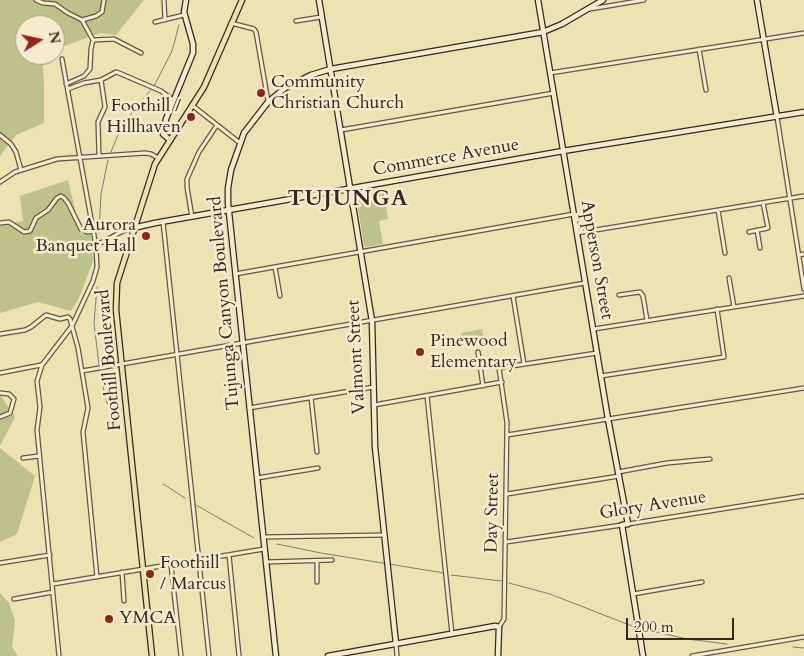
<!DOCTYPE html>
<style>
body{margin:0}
#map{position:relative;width:804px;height:656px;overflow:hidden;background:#eee1b2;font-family:Cardo,serif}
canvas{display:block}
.north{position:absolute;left:15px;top:15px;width:50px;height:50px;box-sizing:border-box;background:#f4eccd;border:1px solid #a79e87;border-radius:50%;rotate:80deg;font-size:14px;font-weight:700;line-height:20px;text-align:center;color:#34281f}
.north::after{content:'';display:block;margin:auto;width:18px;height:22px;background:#8f2418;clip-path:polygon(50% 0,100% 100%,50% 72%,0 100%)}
.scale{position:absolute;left:626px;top:618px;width:108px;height:22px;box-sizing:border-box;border:2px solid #34281f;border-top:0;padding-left:6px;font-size:15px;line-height:18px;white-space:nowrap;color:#34281f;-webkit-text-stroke:4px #f4eccd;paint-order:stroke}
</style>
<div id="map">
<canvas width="804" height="656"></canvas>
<div class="north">N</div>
<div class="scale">200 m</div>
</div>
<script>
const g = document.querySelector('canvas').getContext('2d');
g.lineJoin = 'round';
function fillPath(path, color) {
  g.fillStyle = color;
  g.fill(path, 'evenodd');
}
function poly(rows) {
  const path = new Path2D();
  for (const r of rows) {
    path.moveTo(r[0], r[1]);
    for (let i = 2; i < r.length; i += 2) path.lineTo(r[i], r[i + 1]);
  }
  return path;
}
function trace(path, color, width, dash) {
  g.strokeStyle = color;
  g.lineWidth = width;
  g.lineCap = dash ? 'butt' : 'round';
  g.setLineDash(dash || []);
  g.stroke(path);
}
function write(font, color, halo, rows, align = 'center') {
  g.font = font + ' Cardo,serif';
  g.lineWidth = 5;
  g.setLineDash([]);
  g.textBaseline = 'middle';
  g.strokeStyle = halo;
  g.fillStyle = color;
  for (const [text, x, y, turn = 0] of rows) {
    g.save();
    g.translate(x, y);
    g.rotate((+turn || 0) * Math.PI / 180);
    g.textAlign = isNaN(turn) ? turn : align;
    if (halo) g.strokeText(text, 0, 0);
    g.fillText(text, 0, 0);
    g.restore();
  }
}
const green = poly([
 [0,0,144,0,116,35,101,33,55,49,55,25,25,25,25,55,42,55,44,83,44,123,16,135,0,156],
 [68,180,81,234,91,235,93,261,79,298,71,311,38,302,0,313,0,226,23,221,20,196],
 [383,188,388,219,379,221,383,244,366,247,364,246,356,195,358,192],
 [482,329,484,340,463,344,461,333],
 [0,395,15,417,0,446],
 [0,448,35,476,17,534,0,542],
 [0,593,9,603,15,621,12,647,18,656,0,656]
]);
const stream = poly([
 [154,86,172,51,179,25],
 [111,152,117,137,127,119,150,91],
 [99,233,101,194,108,160],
 [97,287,94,323,99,365],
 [100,372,106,400,119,431],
 [163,484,185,498],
 [196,505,254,538],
 [277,544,321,553,444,573],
 [451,575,501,581],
 [509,583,550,594,632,626],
 [644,629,687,639,727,644],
 [793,647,804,648]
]);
const street = poly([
 [36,0,43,3,55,4,68,13,82,20],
 [164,0,165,19],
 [590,9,644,0],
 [296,21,321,17],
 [155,22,184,15],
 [231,23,254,29,256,32,268,101],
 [93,40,114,39,141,53],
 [699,49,706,90],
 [550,73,804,33],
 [66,84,84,76,90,69,91,49,93,40,82,20,96,16,102,12,104,0],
 [68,89,84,83,101,80,116,72,119,73,161,91,173,100],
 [193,106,240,143],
 [777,117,804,289],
 [341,130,554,93],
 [0,135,11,144,16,152,21,170],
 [99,156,98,122,105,107,101,80],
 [0,182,15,172,57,159,145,153,151,154,158,158],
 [718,210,725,253],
 [192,217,187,187,187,179,199,152,217,125],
 [163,222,209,656],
 [0,223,9,222,24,232,30,231,36,218,48,210,57,198,61,196,64,198,68,203,81,229,87,232,94,231],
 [757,230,760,248],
 [749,232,768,228,763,203],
 [577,233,804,196],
 [96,244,103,242,121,232,133,228],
 [799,255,804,254],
 [275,267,280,296],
 [235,274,574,214],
 [729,278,734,307],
 [619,295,640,292,643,296,647,320],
 [513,296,524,364],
 [594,329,804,296],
 [0,334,25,330,31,327,46,315,60,319,68,317,70,319,78,348,88,408,83,432,97,577],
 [478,352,483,386],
 [82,371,585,283],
 [0,373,41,365],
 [601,376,724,357,717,309],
 [0,393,9,394,14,399,10,413,0,417],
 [427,396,452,634],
 [311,397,317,452],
 [374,405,502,382],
 [249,408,374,387],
 [507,435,804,388],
 [23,458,39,456],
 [618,472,667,463,710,459],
 [257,478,318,468],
 [507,494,619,476],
 [628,524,804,496],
 [264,537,384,535],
 [506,542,622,525],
 [229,555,239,656],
 [317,561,317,582],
 [266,562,332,560],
 [0,563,50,555],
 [171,565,181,656],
 [122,572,124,601],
 [53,584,264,549],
 [633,594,702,582],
 [14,599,53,592],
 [499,627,504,619,507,423,499,368,597,353],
 [396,644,397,656],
 [59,656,37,430,40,407,37,381,42,365,72,326,93,281,97,267,96,246,62,59],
 [692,656,804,637]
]);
const secondary = poly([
 [319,0,372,321,375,447,396,644],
 [538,0,608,419,628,524,622,525,643,656],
 [757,0,777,117],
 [170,140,163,134,166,119,193,53,193,44,184,12,186,0],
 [133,228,155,223,563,151,804,112],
 [276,656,228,203,228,188,231,170,244,133,268,102,285,88,311,75,331,69,543,32,562,24,603,0],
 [328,656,495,626,499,627,498,656]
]);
const primary = poly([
 [152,656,116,310,117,283,155,164,204,87,242,0]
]);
const markers = [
 [261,93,5,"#8f2418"],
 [191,117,5,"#8f2418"],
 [146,236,5,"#8f2418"],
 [420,352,5,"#8f2418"],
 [150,574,5,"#8f2418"],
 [109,619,5,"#8f2418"]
];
const poiNames = [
 ["Community",271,83],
 ["Christian Church",271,104],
 ["Foothill /",181,107,"right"],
 ["Hillhaven",181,128,"right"],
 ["Aurora",136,226,"right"],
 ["Banquet Hall",136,247,"right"],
 ["Pinewood",430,342],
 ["Elementary",430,363],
 ["Foothill",160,564],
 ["/ Marcus",160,585],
 ["YMCA",119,619]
];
const streetNames = [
 ["Commerce Avenue",446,158,-10],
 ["Apperson Street",596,260,80],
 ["Tujunga Canyon Boulevard",225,303,-95],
 ["Valmont Street",357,357,-93],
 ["Foothill Boulevard",110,360,-95],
 ["Glory Avenue",653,506,-9],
 ["Day Street",493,513,-89]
];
const districtNames = [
 ["TUJUNGA",348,200]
];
fillPath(green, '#bcc289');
trace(stream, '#728271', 1);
trace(street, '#625644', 5.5);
trace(secondary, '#34281f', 7);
trace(primary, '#34281f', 7);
trace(street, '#f4eccd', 3);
trace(secondary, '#f4eccd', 4.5);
trace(primary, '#eee1b2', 4.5);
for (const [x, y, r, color] of markers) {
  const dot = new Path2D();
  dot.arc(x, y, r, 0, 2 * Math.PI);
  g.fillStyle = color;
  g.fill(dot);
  trace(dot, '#f4eccd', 2);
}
write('18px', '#34281f', '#f4eccd', poiNames, 'left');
write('18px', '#34281f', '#f4eccd', streetNames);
g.letterSpacing = '1px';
write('bold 22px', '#34281f', '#f4eccd', districtNames);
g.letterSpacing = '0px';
</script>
